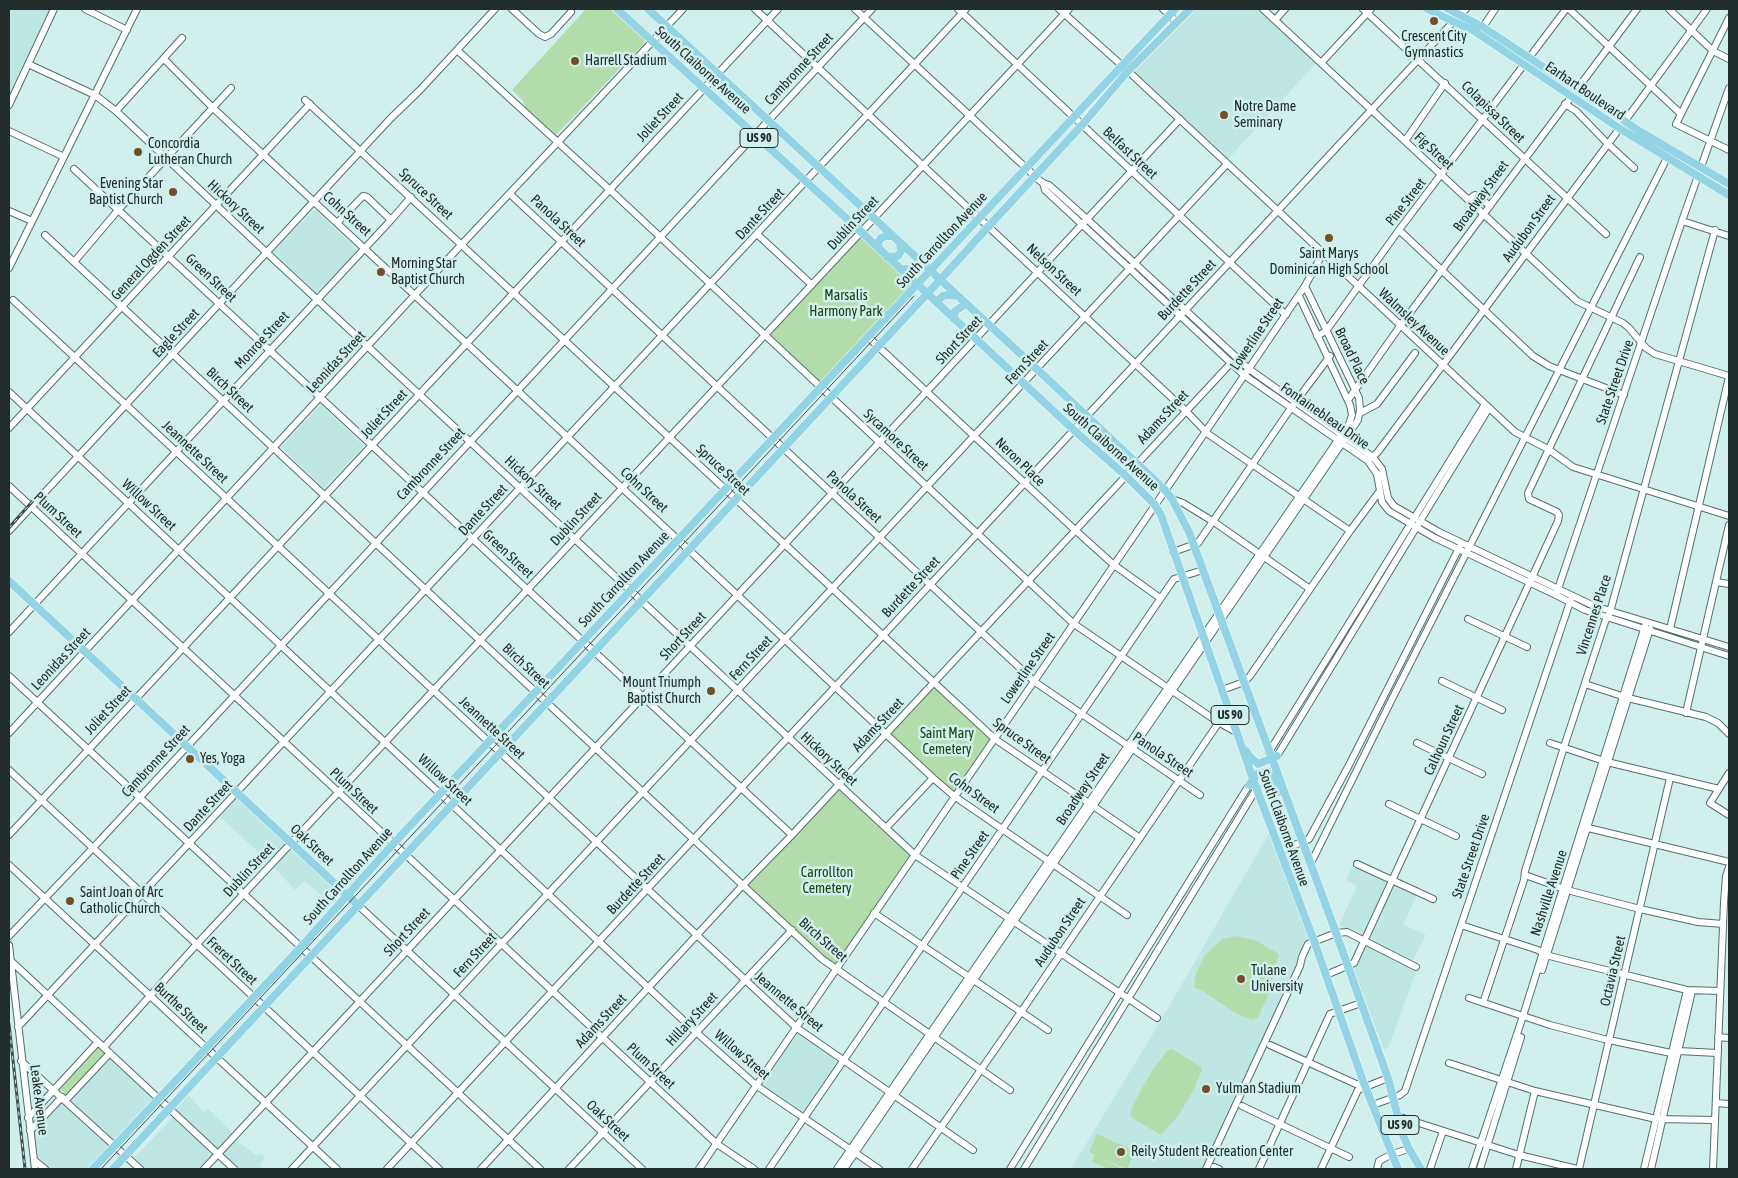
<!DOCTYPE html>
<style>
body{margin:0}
#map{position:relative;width:1738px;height:1178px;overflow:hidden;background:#d0efed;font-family:"Asap Condensed",sans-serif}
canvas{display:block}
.frame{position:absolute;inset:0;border:10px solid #212d2c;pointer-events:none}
</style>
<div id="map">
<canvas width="1738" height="1178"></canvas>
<div class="frame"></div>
</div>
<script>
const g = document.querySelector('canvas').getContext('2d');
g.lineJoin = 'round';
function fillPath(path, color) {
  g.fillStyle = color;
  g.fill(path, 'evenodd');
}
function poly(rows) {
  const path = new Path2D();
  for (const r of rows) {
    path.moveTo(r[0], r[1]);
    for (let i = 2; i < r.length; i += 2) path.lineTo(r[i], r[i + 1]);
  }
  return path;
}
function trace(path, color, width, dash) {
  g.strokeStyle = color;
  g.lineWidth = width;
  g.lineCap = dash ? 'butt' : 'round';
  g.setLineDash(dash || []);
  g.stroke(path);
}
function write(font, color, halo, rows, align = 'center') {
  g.font = font + ' "Asap Condensed",sans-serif';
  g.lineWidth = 5;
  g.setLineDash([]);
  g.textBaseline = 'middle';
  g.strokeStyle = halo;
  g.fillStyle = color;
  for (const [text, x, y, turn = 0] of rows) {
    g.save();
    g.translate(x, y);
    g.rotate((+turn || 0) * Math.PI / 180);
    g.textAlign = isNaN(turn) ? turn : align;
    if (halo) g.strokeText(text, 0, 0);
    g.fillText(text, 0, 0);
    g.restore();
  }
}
const built = poly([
 [9,9,50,9,9,97],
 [1194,9,1258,9,1316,63,1228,159,1133,72],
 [314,209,358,250,317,293,273,252],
 [321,405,364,446,324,488,281,447],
 [237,798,341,893,332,903,304,881,295,890,268,861,220,817],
 [1272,828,1314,941,1210,1169,1071,1169,1163,1017],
 [1353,865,1387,881,1363,935,1360,936,1339,925,1357,886,1346,880],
 [1394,885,1417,895,1403,925,1426,935,1413,960,1369,939],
 [1366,945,1417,969,1389,1046,1384,1050,1354,971],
 [797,1028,843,1060,803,1117,757,1086],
 [108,1052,159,1099,115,1146,68,1101],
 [188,1095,204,1112,208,1109,232,1132,218,1148,215,1148,175,1110],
 [62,1102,64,1103,111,1148,91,1169,48,1169,36,1159,32,1132],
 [173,1117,212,1154,198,1169,146,1169,134,1158],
 [235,1139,257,1156,260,1153,265,1158,259,1165,263,1169,238,1169,223,1154]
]);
const green = poly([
 [586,9,610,9,644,39,645,42,555,136,525,108,523,101,512,90],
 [861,232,917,285,820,387,764,335],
 [934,683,995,739,954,796,886,734],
 [839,785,915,855,836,969,743,885],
 [1237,936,1255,940,1279,954,1267,998,1258,1017,1253,1020,1235,1013,1204,992,1194,987,1196,973,1205,955,1222,939],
 [98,1047,106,1054,68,1096,60,1089],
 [1172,1049,1200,1066,1202,1070,1193,1091,1178,1116,1161,1135,1132,1118,1130,1113,1139,1093,1154,1068,1168,1050],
 [1097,1134,1135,1151,1127,1169,1096,1156,1119,1167,1118,1169,1108,1169,1092,1162,1095,1155,1089,1152]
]);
const minor = poly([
 [85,9,127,30],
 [512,9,539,34,545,37,551,34,571,12],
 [755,9,1186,411,1208,434,1350,531],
 [855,9,1039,180,1043,183,1049,185,1088,220,1249,369,1373,457,1382,469,1388,498,1394,506,1439,532,1594,606,1729,647],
 [958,9,1286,315],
 [1059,9,1128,71,1515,432,1548,449,1573,467,1729,516],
 [1163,9,1177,22],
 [1263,9,1577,301,1623,323,1629,328,1646,348,1655,354,1729,376],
 [1363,9,1606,234],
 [1569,9,1681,114],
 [1669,9,1713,51,1729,59],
 [1460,14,1466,9],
 [1729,18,1676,124,1729,150],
 [1275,20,1285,9],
 [1483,27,1495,9],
 [457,50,610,190,1074,624,1218,722,1236,732],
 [164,59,212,107,689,550,933,778,954,796,1127,915],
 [1321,63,1371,9],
 [28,64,95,95,116,111,267,253,915,855,1157,1018],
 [305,100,995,739,1140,838],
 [1565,104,1576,111,1608,144,1634,168],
 [9,105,54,9],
 [116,111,182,38],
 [9,131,64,157],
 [1405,141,1445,83],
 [74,169,792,835],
 [1043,183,1045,190,1244,375,1368,461,1377,474,1382,502,1389,511,1435,538,1556,595,1585,610,1729,656],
 [510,194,1035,682,1200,795],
 [1468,200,1475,195,1479,197,1490,206],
 [9,211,32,221],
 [1682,221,1729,236],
 [337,223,363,196,367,197,391,220],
 [1399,230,1533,356,1549,366,1624,395],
 [757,234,812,285],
 [45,235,822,959,1010,1090],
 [74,262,119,209,231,88],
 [9,268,137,9],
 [13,300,797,1028,973,1150],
 [1317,336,1326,331,1399,230,1566,9],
 [868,337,1075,530,1114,565,1160,598],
 [9,392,697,1033,757,1086,879,1169],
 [1348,400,1400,326,1637,9],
 [1360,413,1377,404,1415,353],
 [9,428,310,104],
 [1371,458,1377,453,1608,144,1707,9],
 [9,486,717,1144,754,1169],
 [1172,499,1183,503,1214,522,1310,589],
 [9,531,390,119,420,90,495,9],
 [1173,552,1198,543,1291,408,1330,356],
 [1716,582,1729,584],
 [1557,592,1682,221,1729,88],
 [1468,619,1527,647],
 [1670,629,1729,377],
 [9,632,391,220,411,197],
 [9,676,540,1169],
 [1442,681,1502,710],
 [1585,684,1628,698,1706,717,1718,723,1729,734],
 [1222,690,1244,682,1250,676,1350,531,1379,492],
 [1686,713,1729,525],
 [9,733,462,244,683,9],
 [1417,743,1482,774],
 [1550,743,1607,762,1719,789],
 [1269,752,1485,404],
 [1277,756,1489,408],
 [9,770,439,1169],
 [1729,773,1710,803,1729,815],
 [1389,804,1456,836],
 [1584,827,1729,862],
 [886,828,933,778],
 [9,835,778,9],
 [1280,851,1309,839,1348,767,1460,546],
 [1309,861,1313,859,1392,699,1667,158],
 [1357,864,1433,899],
 [9,865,337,1169],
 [1525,875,1567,890,1640,909,1698,922,1723,924],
 [359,906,642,1169],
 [874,913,1048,1030],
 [1461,925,1538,950,1546,955,1565,960,1687,990,1720,991],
 [9,936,92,849,872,9],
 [9,945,35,1169],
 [11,961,234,1169],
 [1542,970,1650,629],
 [1326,975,1354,963,1558,521,1559,515,1557,512,1529,499,1528,493,1640,257],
 [1469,998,1550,1025,1604,1039,1671,1053,1678,1051,1718,1053],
 [1483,1003,1524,880,1525,871,1564,747,1605,622,1610,612,1715,230],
 [18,1027,966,9],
 [1718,1037,1729,1038],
 [1270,1045,1356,1084,1365,1086],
 [104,1047,196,945,1069,9],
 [21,1061,140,1169],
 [1449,1063,1535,1091,1656,1119,1715,1120],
 [65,1101,110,1053],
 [1716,1103,1729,1104],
 [1373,1105,1400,1095,1405,1091,1571,599],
 [1242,1106,1349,1157],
 [1397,1116,1519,1155,1577,1169],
 [28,1118,98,1042],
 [30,1131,62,1097],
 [34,1160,45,1169],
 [1214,1167,1219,1169],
 [204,1169,1180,119],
 [292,1169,1227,164],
 [387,1169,1454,21],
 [481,1169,743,885,792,835,1231,363],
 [569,1169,792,930],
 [699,1169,1250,367,1305,286,1323,253],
 [769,1169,1174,579,1203,570],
 [837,1169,1349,424,1352,415,1350,405,1299,296],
 [844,1169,1358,420,1360,410,1359,398,1305,286],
 [912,1169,1021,1012,1228,709],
 [1010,1169,1249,785],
 [1024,1169,1257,788],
 [1206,1169,1300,966,1302,957,1308,944,1336,933,1347,932,1416,967],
 [1259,1169,1330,1014,1361,1003],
 [1321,1169,1358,1090,1388,1078],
 [1377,1169,1379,1161,1392,1154,1409,1149],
 [1430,1169,1443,1131],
 [1472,1169,1523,1016,1645,626],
 [1480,1169,1521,1037],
 [1516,1169,1535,1091],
 [1579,1169,1670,778],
 [1644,1169,1687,990],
 [1651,1169,1692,991],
 [1713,1169,1724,902,1726,876,1729,867]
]);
const major = poly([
 [617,9,857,228,1076,432,1126,476,1155,505,1161,515,1253,779,1314,941,1363,1081,1398,1169],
 [648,9,1039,371,1165,490,1172,499,1189,532,1336,933,1388,1078,1402,1133,1409,1149,1421,1169],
 [1427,9,1474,31,1619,128,1729,195],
 [1448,9,1483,27,1641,132,1729,184],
 [879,249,878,243,881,238,886,236,893,236],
 [887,257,898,256,901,251,900,243],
 [900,269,910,269,921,262],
 [936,302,943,296,948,295,957,296],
 [954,319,955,311,966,304],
 [963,328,969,328,975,325,977,320,976,314],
 [9,581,359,906],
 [1246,751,1251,758,1258,764,1277,756],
 [1249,785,1257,774,1265,772,1271,776,1279,792],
 [93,1169,301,947,393,844,1175,9],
 [113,1169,940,280,988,227,1082,125,1128,71,1190,9]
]);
const tram = poly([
 [101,1169,914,296]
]);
const rail = poly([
 [9,528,38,495],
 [9,1024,25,1169]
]);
const markers = [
 [1434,21,5,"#734e29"],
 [575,61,5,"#734e29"],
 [1224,115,5,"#734e29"],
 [138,152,5,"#734e29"],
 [173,192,5,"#734e29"],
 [1329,238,5,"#734e29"],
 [381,272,5,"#734e29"],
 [711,691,5,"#734e29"],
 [190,759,5,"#734e29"],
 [70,901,5,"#734e29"],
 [1241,979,5,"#734e29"],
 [1206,1089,5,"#734e29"],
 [1121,1152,5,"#734e29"]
];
const shields = [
 [759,138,38],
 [1230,715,38],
 [1400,1125,38]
];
const shieldNames = [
 ["US 90",759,138],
 ["US 90",1230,715],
 ["US 90",1400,1125]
];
const poiNames = [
 ["Crescent City",1434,37,"center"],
 ["Gymnastics",1434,53,"center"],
 ["Harrell Stadium",585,61],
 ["Notre Dame",1234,107],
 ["Seminary",1234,123],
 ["Concordia",148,144],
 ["Lutheran Church",148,160],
 ["Evening Star",163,184,"right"],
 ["Baptist Church",163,200,"right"],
 ["Saint Marys",1329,254,"center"],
 ["Dominican High School",1329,270,"center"],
 ["Morning Star",391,264],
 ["Baptist Church",391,280],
 ["Mount Triumph",701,683,"right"],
 ["Baptist Church",701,699,"right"],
 ["Yes, Yoga",200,759],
 ["Saint Joan of Arc",80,893],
 ["Catholic Church",80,909],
 ["Tulane",1251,971],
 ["University",1251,987],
 ["Yulman Stadium",1216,1089],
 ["Reily Student Recreation Center",1131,1152]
];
const streetNames = [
 ["Cambronne Street",799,69,-47],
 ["South Claiborne Avenue",703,70,42],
 ["Earhart Boulevard",1585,91,34],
 ["Colapissa Street",1493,112,44],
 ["Joliet Street",660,117,-47],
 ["Fig Street",1434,151,43],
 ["Belfast Street",1130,153,43],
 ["Spruce Street",426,194,43],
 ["Broadway Street",1481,196,-54],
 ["Pine Street",1406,202,-52],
 ["Hickory Street",236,207,43],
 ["Cohn Street",347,214,42],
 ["Dante Street",760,214,-47],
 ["Panola Street",558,221,43],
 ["Dublin Street",853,223,-47],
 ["Audubon Street",1529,228,-54],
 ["South Carrollton Avenue",942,240,-47],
 ["General Ogden Street",151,258,-47],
 ["Nelson Street",1054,270,43],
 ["Green Street",211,278,43],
 ["Burdette Street",1187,290,-47],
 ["Walmsley Avenue",1414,322,43],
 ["Eagle Street",176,333,-47],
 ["Lowerline Street",1257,334,-56],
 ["Monroe Street",262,340,-47],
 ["Short Street",959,340,-47],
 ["Broad Place",1352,356,64],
 ["Leonidas Street",336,362,-47],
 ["Fern Street",1027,362,-47],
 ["State Street Drive",1615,382,-71],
 ["Birch Street",230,390,43],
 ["Joliet Street",384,414,-47],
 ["Fontainebleau Drive",1325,416,35],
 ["Adams Street",1163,417,-47],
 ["Sycamore Street",896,440,43],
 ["South Claiborne Avenue",1111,447,42],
 ["Jeannette Street",195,452,43],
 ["Neron Place",1020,462,44],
 ["Cambronne Street",431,464,-47],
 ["Spruce Street",723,470,43],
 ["Hickory Street",533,483,43],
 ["Cohn Street",644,490,43],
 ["Panola Street",854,497,43],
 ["Willow Street",149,505,43],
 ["Dante Street",483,510,-47],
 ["Plum Street",58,515,43],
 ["Dublin Street",576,519,-47],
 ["Green Street",508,554,43],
 ["South Carrollton Avenue",624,579,-47],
 ["Burdette Street",911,587,-47],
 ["Vincennes Place",1594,615,-72],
 ["Short Street",683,636,-47],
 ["Fern Street",751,658,-47],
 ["Leonidas Street",61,659,-47],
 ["Birch Street",526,666,43],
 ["Lowerline Street",1028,668,-55],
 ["Joliet Street",108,710,-47],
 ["Adams Street",878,725,-47],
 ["Jeannette Street",492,728,43],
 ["Calhoun Street",1444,740,-65],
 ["Spruce Street",1022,741,36],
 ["Panola Street",1163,755,34],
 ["Hickory Street",829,759,43],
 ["Cambronne Street",156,761,-47],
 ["Willow Street",445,780,43],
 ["Broadway Street",1083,789,-56],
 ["Plum Street",354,791,43],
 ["Cohn Street",974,793,36],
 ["Dante Street",208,806,-47],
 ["South Claiborne Avenue",1284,828,70],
 ["Oak Street",312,845,43],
 ["Pine Street",970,855,-55],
 ["State Street Drive",1471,856,-71],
 ["Dublin Street",249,870,-47],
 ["South Carrollton Avenue",348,876,-48],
 ["Burdette Street",636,884,-47],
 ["Nashville Avenue",1549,893,-72],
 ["Short Street",407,932,-47],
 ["Audubon Street",1060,932,-56],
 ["Birch Street",823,940,41],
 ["Fern Street",475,955,-47],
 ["Freret Street",232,961,43],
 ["Octavia Street",1613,971,-77],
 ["Jeannette Street",789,1002,40],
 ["Burthe Street",181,1008,43],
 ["Hillary Street",692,1019,-47],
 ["Adams Street",601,1021,-47],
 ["Willow Street",742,1055,41],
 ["Plum Street",651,1066,43],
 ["Leake Avenue",39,1100,83],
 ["Oak Street",608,1121,43]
];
const parkNames = [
 ["Marsalis",846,296],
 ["Harmony Park",846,312],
 ["Saint Mary",947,734],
 ["Cemetery",947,750],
 ["Carrollton",827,873],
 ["Cemetery",827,889]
];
fillPath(built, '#bee7e3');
fillPath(green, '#b2ddaa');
trace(minor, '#53706e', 8);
trace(major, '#fff', 9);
trace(minor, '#fff', 6);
trace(major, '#92d4e3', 8);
trace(tram, '#404f4e', 1);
trace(rail, '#404f4e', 3);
trace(rail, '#d0efed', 1, [4]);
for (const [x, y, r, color] of markers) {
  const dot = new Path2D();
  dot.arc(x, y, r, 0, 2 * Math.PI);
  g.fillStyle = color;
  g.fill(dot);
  trace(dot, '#d0efed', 2);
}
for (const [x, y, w] of shields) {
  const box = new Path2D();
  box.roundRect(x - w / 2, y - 9.5, w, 19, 4);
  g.fillStyle = '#d0efed';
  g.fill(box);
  trace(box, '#212d2c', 1);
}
write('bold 12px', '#212d2c', null, shieldNames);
write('14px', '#212d2c', '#d0efed', poiNames, 'left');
write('14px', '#212d2c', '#d0efed', streetNames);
write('14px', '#19430f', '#d0efed', parkNames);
</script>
